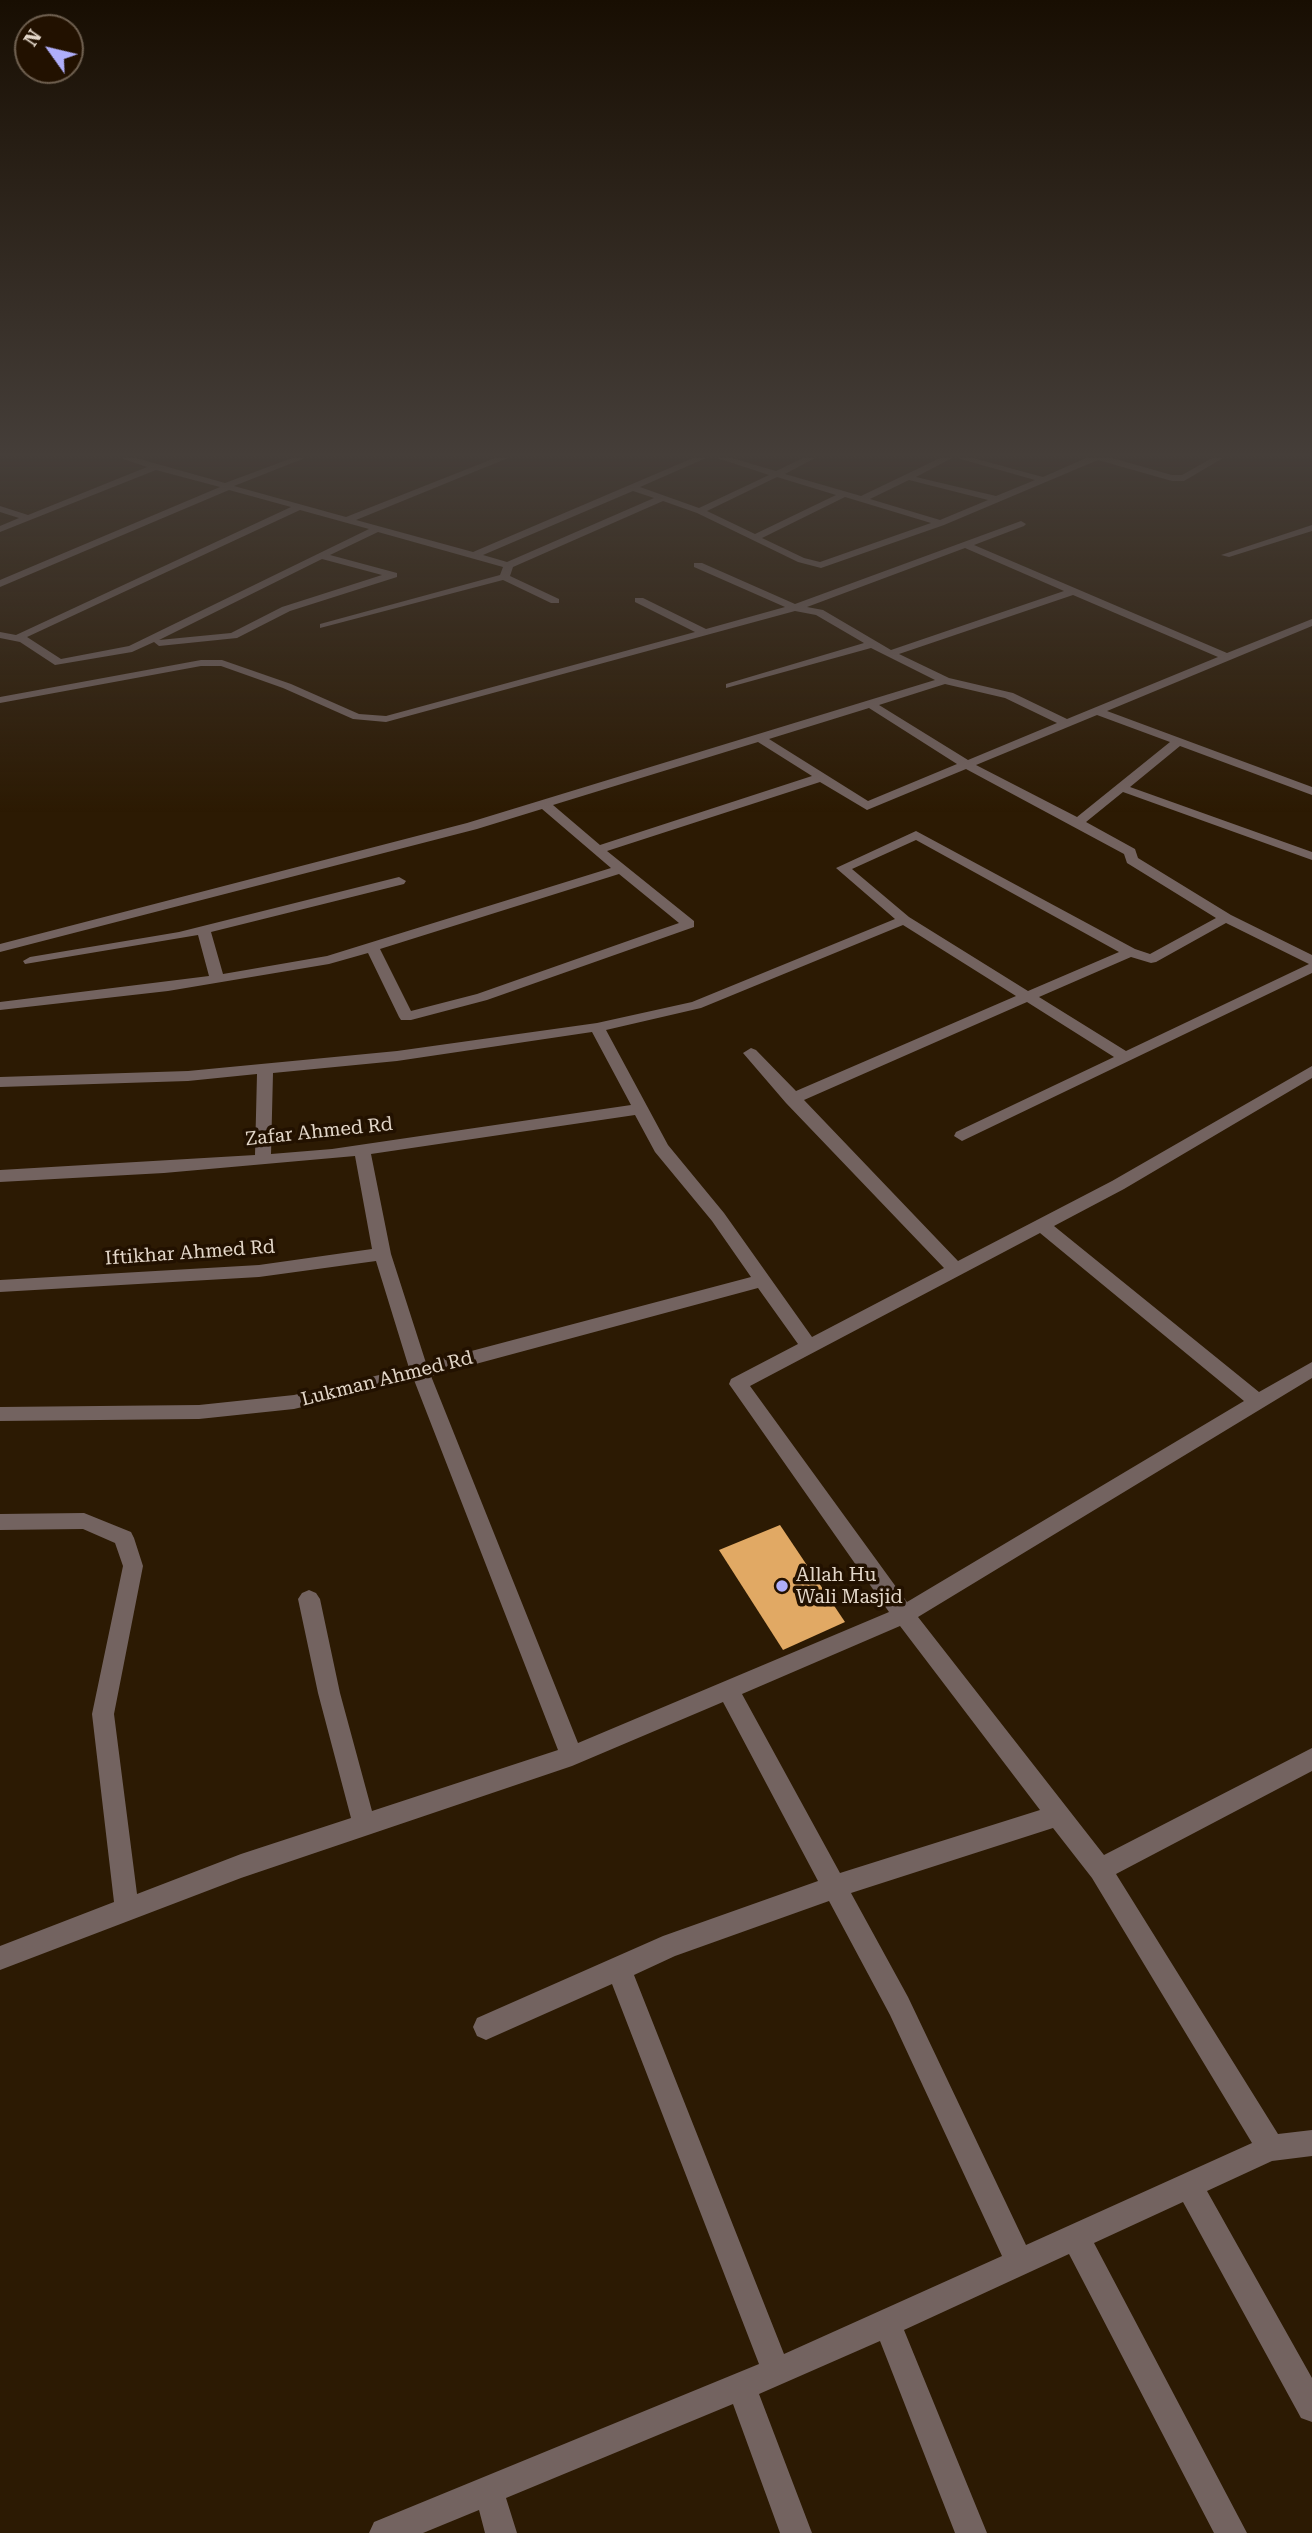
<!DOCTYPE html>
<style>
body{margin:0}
#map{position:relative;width:1312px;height:2533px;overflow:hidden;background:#2c1a03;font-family:"Roboto Serif",serif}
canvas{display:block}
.north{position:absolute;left:14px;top:14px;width:70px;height:70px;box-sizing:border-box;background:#210;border:2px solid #6f6050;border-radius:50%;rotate:304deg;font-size:19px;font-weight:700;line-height:28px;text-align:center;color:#e3d7c9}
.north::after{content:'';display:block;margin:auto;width:24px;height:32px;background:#afaefa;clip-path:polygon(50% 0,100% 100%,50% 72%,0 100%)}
</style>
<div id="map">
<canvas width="1312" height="2533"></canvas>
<div class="north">N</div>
</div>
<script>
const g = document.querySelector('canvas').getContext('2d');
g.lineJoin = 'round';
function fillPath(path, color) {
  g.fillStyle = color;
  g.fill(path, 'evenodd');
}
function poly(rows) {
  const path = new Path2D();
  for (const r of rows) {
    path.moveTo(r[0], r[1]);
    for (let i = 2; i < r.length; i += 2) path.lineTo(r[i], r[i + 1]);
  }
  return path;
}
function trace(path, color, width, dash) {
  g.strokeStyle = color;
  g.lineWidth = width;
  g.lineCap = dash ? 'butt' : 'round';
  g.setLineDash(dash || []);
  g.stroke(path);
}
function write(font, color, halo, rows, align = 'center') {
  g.font = font + ' "Roboto Serif",serif';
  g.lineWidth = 7;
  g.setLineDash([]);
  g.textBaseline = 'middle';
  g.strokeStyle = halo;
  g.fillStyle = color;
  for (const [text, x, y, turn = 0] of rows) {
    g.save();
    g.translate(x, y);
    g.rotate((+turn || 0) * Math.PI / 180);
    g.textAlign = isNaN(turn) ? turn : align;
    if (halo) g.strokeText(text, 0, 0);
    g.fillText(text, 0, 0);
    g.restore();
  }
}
const building = poly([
 [780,1525,845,1622,783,1650,719,1550]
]);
const minor = poly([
 [121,458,136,458,225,483,292,458,305,458,234,486,346,517,495,458,508,458,356,520,473,552,693,458,706,458,640,487,699,508,769,475,717,458,732,458,776,471,803,458,815,458,785,474,861,496,940,458,952,458,916,477,996,496,1035,480,957,458,973,458,1043,477,1086,458,1112,458,1172,475,1182,475,1212,458,1223,458,1184,481,1172,481,1098,460,944,525,821,568,798,562,697,513,663,501,513,567,510,576,559,599,559,603,551,603,503,580,320,628,320,624,500,575,503,567,378,532,330,555,397,573,397,577,290,611,237,638,159,646,154,642,132,652,55,665,20,642,0,638,0,632,16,635,291,507,229,490,0,587,0,580,220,487,156,470,0,532,0,526,19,518,0,512,0,506,28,515,147,467,121,458],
 [777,477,836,495,755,534,707,511,777,477],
 [909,480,988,500,940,520,870,499,909,480],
 [633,491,654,498,507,562,483,555,633,491],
 [845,497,931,523,820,562,804,558,762,538,845,497],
 [300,510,369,529,129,646,61,659,27,637,300,510],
 [322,559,382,575,282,607,231,633,159,640,322,559],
 [1021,521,1026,524,1024,526,974,545,1227,653,1312,619,1312,626,1107,711,1312,787,1312,795,1180,746,1130,787,1312,852,1312,860,1123,792,1086,822,1135,849,1138,858,1231,915,1312,955,1312,973,962,1141,954,1136,956,1132,1114,1057,1027,1002,804,1100,958,1261,1112,1181,1312,1066,1312,1078,1124,1189,1054,1226,1259,1392,1312,1362,1312,1378,918,1617,1104,1855,1312,1748,1312,1771,1116,1874,1278,2134,1312,2130,1312,2156,1272,2161,1207,2191,1312,2378,1312,2422,1301,2418,1183,2202,1094,2243,1247,2533,1214,2533,1069,2254,904,2330,987,2533,955,2533,880,2341,759,2394,812,2533,780,2533,733,2404,506,2498,517,2533,485,2533,479,2510,423,2533,369,2533,374,2522,759,2364,612,1984,486,2040,477,2036,473,2027,477,2018,663,1936,818,1881,723,1702,572,1766,241,1878,0,1970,0,1946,114,1902,92,1714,123,1566,115,1543,83,1529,0,1530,0,1514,84,1513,131,1532,134,1538,143,1566,114,1714,137,1894,241,1854,351,1818,318,1693,298,1599,302,1593,309,1590,316,1593,320,1599,340,1693,372,1811,558,1750,414,1380,294,1409,199,1419,0,1421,0,1407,199,1405,294,1395,409,1368,376,1261,259,1277,0,1292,0,1280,259,1265,372,1249,355,1156,164,1173,0,1182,0,1170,255,1155,257,1074,188,1081,0,1087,0,1077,188,1071,397,1051,597,1023,692,1002,895,919,836,868,916,831,1135,949,1150,954,1216,918,1127,863,1124,854,966,769,867,810,820,782,607,851,694,921,694,927,487,1000,411,1020,401,1020,399,1017,368,953,329,964,168,991,0,1010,0,1002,209,976,198,935,25,964,23,961,30,957,179,932,399,877,406,881,404,884,211,932,223,974,327,956,611,868,542,809,477,829,0,952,0,944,467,823,935,680,871,648,726,688,726,684,864,643,816,615,795,611,386,722,353,719,283,688,221,666,201,666,0,703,0,697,201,660,222,660,291,684,359,714,386,716,695,632,635,602,635,598,643,598,706,629,785,607,694,567,694,563,702,563,795,604,1021,521],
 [965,548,1064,591,891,650,823,610,807,607,965,548],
 [1073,595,1218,657,1067,719,1013,693,949,678,899,654,1073,595],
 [945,684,1005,698,1057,723,968,760,879,705,945,684],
 [869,708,957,764,868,801,769,739,869,708],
 [1097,715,1170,742,1077,817,976,765,1097,715],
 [758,742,812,776,600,845,553,805,758,742],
 [916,840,1119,952,1028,991,909,917,852,869,916,840],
 [619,874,679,923,477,994,411,1011,380,949,619,874],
 [1226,923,1309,964,1126,1051,1039,997,1131,957,1151,963,1156,962,1226,923],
 [903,925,1016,996,796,1091,756,1050,751,1048,743,1053,786,1103,944,1268,812,1337,724,1213,668,1145,606,1030,701,1008,903,925],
 [592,1032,631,1105,332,1149,271,1154,273,1073,397,1061,592,1032],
 [635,1115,655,1152,712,1221,751,1277,426,1363,391,1254,371,1154,635,1115],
 [1040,1233,1244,1401,907,1602,750,1386,1040,1233],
 [758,1288,798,1344,731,1379,729,1384,889,1612,578,1743,431,1376,758,1288],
 [900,1626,1040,1810,840,1873,742,1694,900,1626],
 [1053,1828,1092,1878,1252,2143,1026,2245,908,1997,851,1893,1053,1828],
 [829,1901,890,2015,1002,2256,784,2354,634,1975,675,1956,829,1901],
 [1312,525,1312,531,1229,557,1221,555,1312,525]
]);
const markers = [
 [782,1586,7,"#afaefa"]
];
const streetNames = [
 ["Zafar Ahmed Rd",319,1132,-6],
 ["Iftikhar Ahmed Rd",190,1253,-4],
 ["Lukman Ahmed Rd",387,1379,-14]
];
const poiNames = [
 ["Allah Hu",796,1575],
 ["Wali Masjid",796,1597]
];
fillPath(building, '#e1a964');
fillPath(minor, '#736360');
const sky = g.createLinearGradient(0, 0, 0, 813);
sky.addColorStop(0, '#180e02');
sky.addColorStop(0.56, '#453e39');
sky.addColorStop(1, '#453e3900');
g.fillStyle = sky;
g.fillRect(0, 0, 1312, 813);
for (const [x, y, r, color] of markers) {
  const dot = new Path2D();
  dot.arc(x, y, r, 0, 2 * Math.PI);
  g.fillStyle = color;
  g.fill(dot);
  trace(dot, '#210', 2.5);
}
write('19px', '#e3d7c9', '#210', streetNames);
write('19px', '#e3d7c9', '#210', poiNames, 'left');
</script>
